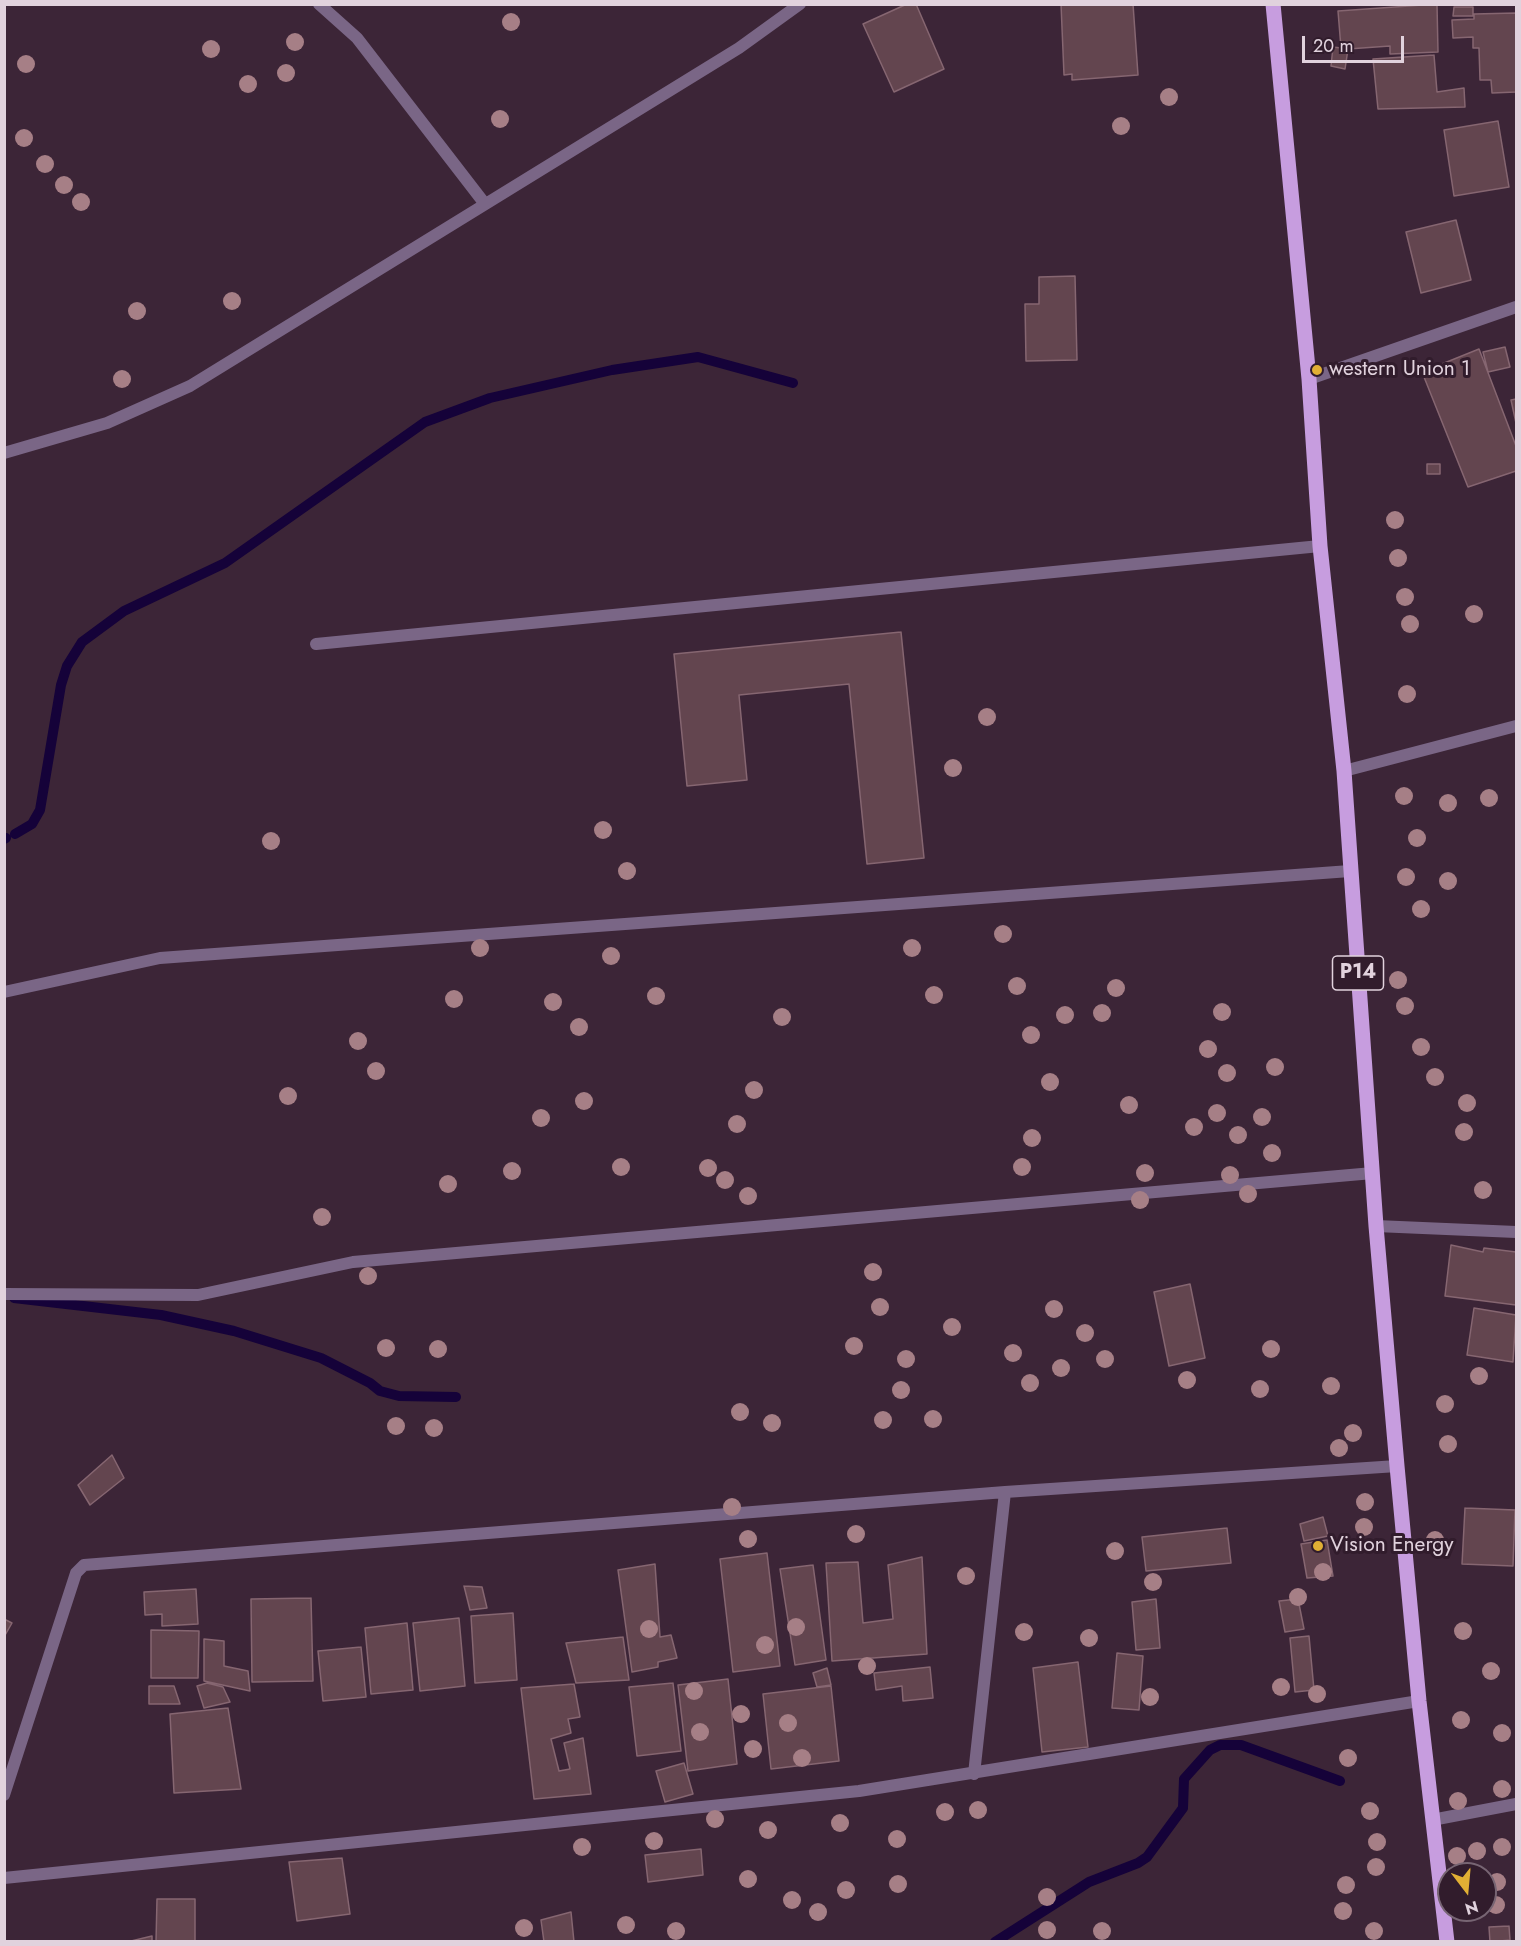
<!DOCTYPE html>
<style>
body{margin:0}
#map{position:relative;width:1521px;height:1946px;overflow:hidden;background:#3c2537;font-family:Jost,sans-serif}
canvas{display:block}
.frame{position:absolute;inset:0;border:6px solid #e1d2dd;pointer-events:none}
.north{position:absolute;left:1437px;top:1862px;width:60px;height:60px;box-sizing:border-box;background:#311c2c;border:2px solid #776573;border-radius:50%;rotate:164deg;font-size:16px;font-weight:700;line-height:24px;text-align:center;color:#e1d2dd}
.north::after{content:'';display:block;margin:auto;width:21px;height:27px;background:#e1af34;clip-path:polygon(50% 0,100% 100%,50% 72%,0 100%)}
.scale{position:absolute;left:1302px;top:36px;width:102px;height:27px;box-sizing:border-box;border:3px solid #e1d2dd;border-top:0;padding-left:8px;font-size:18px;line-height:21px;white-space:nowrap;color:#e1d2dd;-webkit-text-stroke:4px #311c2c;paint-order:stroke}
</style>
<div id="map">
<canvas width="1521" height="1946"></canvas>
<div class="frame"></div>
<div class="north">N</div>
<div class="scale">20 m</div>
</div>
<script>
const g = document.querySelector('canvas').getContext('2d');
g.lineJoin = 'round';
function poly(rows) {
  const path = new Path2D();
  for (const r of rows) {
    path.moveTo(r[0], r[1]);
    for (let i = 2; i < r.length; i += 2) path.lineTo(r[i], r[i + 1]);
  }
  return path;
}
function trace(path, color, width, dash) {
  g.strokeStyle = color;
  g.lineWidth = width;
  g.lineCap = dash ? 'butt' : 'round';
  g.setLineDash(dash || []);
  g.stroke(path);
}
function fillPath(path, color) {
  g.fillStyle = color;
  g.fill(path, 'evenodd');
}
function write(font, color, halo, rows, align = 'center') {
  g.font = font + ' Jost,sans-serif';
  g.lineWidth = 6;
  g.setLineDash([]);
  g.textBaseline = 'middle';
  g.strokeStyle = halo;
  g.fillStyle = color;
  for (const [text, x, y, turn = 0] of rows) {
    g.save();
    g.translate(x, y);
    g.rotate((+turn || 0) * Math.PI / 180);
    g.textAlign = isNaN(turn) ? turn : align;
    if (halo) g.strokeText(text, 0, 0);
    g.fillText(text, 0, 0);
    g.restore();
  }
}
const stream = poly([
 [15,834,32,824,40,810,61,685,67,666,82,642,124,611,225,563,425,422,490,398,612,370,698,357,793,383],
 [4,839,6,838],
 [14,1298,161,1315,234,1331,321,1358,370,1383,380,1391,399,1396,456,1397],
 [995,1942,1089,1882,1138,1863,1147,1857,1183,1808,1184,1779,1210,1750,1220,1745,1241,1745,1340,1781]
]);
const building = poly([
 [907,4,916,4,944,69,894,92,863,24,907,4],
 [1061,4,1133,4,1138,75,1072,80,1072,74,1064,75,1061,4],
 [1437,4,1438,52,1390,54,1390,46,1348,49,1345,69,1331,66,1333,47,1341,48,1338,11,1437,4],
 [1454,7,1473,7,1473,16,1453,16,1454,7],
 [1516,13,1516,92,1492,93,1491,80,1480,80,1479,48,1473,48,1473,37,1453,38,1452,20,1474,19,1474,14,1516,13],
 [1434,55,1437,92,1464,88,1465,107,1378,109,1373,59,1434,55],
 [1498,121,1509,187,1454,196,1444,130,1498,121],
 [1456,220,1471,280,1421,293,1406,232,1456,220],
 [1075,276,1077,360,1026,361,1025,304,1039,304,1039,277,1075,276],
 [1505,347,1510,367,1488,372,1483,352,1505,347],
 [1479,349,1516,446,1516,471,1468,487,1422,372,1479,349],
 [1516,399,1516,423,1511,400,1516,399],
 [1427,464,1440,464,1440,474,1427,474,1427,464],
 [901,632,924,858,867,864,849,684,739,695,747,780,687,786,674,654,901,632],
 [1451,1245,1483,1252,1484,1248,1516,1252,1516,1305,1445,1296,1451,1245],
 [1190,1284,1205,1358,1169,1366,1154,1292,1190,1284],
 [1474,1308,1516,1315,1513,1362,1467,1355,1474,1308],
 [112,1455,124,1478,90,1505,78,1485,112,1455],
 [1465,1508,1515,1510,1513,1566,1462,1564,1465,1508],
 [1323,1517,1328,1536,1304,1541,1300,1524,1323,1517],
 [1227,1528,1231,1563,1146,1571,1142,1537,1227,1528],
 [1327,1540,1333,1576,1307,1578,1301,1544,1327,1540],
 [767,1553,780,1666,733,1672,720,1559,767,1553],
 [922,1557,927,1654,832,1661,826,1563,858,1562,863,1623,893,1619,888,1565,922,1557],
 [655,1564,660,1637,671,1635,677,1658,658,1662,658,1667,632,1672,618,1570,655,1564],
 [813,1565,826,1660,795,1665,780,1569,813,1565],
 [464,1586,482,1587,487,1608,470,1610,464,1586],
 [196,1589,198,1624,162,1626,162,1614,145,1615,144,1592,196,1589],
 [311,1598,313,1681,252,1682,251,1599,311,1598],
 [1156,1599,1160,1648,1136,1650,1132,1602,1156,1599],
 [1298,1599,1304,1629,1285,1632,1279,1601,1298,1599],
 [513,1613,517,1680,475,1683,471,1616,513,1613],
 [459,1618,465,1686,420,1691,413,1623,459,1618],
 [4,1619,12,1623,4,1637,4,1619],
 [407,1623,413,1690,371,1694,365,1628,407,1623],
 [151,1630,199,1631,198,1678,151,1678,151,1630],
 [1309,1636,1314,1690,1295,1692,1290,1638,1309,1636],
 [623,1637,629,1680,576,1683,566,1643,623,1637],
 [204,1639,224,1641,224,1666,248,1671,250,1691,204,1681,204,1639],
 [361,1647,366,1697,323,1701,318,1651,361,1647],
 [1117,1653,1143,1656,1139,1710,1112,1708,1117,1653],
 [1078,1662,1088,1747,1042,1752,1033,1668,1078,1662],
 [930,1667,933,1698,903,1701,902,1686,876,1690,874,1673,930,1667],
 [827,1668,831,1685,817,1687,813,1673,827,1668],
 [728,1679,737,1764,688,1771,678,1685,728,1679],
 [207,1683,223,1687,230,1702,204,1708,197,1686,207,1683],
 [673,1683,681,1751,637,1756,629,1687,673,1683],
 [574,1684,580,1717,568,1719,571,1733,551,1739,559,1771,570,1769,564,1743,583,1738,591,1794,534,1799,521,1688,574,1684],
 [149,1686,174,1686,180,1704,149,1704,149,1686],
 [831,1686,839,1761,771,1769,763,1694,831,1686],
 [228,1708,241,1789,174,1793,170,1714,228,1708],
 [684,1763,693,1794,665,1802,656,1771,684,1763],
 [701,1849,703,1875,648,1882,645,1855,701,1849],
 [342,1858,350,1914,297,1921,289,1862,342,1858],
 [157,1899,195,1899,195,1942,156,1942,157,1899],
 [571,1912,574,1942,544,1942,541,1920,571,1912],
 [1509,1926,1510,1940,1490,1942,1489,1927,1509,1926],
 [152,1936,152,1942,127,1942,152,1936]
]);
const street = poly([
 [319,4,357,38,485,204],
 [1309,379,1516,307],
 [4,453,107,423,190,386,739,48,800,4],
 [316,644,1320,546],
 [1344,771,1516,726],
 [4,992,160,958,1350,871],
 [1376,1226,1516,1232],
 [4,1294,198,1295,353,1262,1373,1173],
 [974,1774,1005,1492],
 [4,1795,76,1573,84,1565,1005,1492,1397,1466],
 [1432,1820,1516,1804],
 [4,1878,859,1791,1419,1701]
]);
const primary = poly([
 [1273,4,1309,379,1320,546,1344,771,1376,1226,1397,1466,1419,1701,1447,1942]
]);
const trees = [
 [511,22],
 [295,42],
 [211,49],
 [26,64],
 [286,73],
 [248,84],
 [1169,97],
 [500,119],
 [1121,126],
 [24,138],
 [45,164],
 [64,185],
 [81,202],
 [232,301],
 [137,311],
 [122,379],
 [1395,520],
 [1398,558],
 [1405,597],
 [1474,614],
 [1410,624],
 [1407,694],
 [987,717],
 [953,768],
 [1404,796],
 [1489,798],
 [1448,803],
 [603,830],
 [1417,838],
 [271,841],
 [627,871],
 [1406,877],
 [1448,881],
 [1421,909],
 [1003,934],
 [480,948],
 [912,948],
 [611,956],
 [1398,980],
 [1017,986],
 [1116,988],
 [934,995],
 [656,996],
 [454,999],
 [553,1002],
 [1405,1006],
 [1222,1012],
 [1102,1013],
 [1065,1015],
 [782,1017],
 [579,1027],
 [1031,1035],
 [358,1041],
 [1421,1047],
 [1208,1049],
 [1275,1067],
 [376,1071],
 [1227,1073],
 [1435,1077],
 [1050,1082],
 [754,1090],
 [288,1096],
 [584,1101],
 [1467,1103],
 [1129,1105],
 [1217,1113],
 [1262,1117],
 [541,1118],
 [737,1124],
 [1194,1127],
 [1464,1132],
 [1238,1135],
 [1032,1138],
 [1272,1153],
 [621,1167],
 [1022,1167],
 [708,1168],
 [512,1171],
 [1145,1173],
 [1230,1175],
 [725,1180],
 [448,1184],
 [1483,1190],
 [1248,1194],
 [748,1196],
 [1140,1200],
 [322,1217],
 [873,1272],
 [368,1276],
 [880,1307],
 [1054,1309],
 [952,1327],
 [1085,1333],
 [854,1346],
 [386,1348],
 [438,1349],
 [1271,1349],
 [1013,1353],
 [906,1359],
 [1105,1359],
 [1061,1368],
 [1479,1376],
 [1187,1380],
 [1030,1383],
 [1331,1386],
 [1260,1389],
 [901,1390],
 [1445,1404],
 [740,1412],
 [933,1419],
 [883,1420],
 [772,1423],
 [396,1426],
 [434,1428],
 [1353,1433],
 [1448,1444],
 [1339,1448],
 [1365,1502],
 [732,1507],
 [1364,1527],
 [856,1534],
 [748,1539],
 [1435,1540],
 [1115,1551],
 [1323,1572],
 [966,1576],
 [1153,1582],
 [1298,1597],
 [796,1627],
 [649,1629],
 [1463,1631],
 [1024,1632],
 [1089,1638],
 [765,1645],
 [867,1666],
 [1491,1671],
 [1281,1687],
 [694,1691],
 [1317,1694],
 [1150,1697],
 [741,1714],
 [1461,1720],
 [788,1723],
 [700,1732],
 [1502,1733],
 [753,1749],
 [802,1758],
 [1348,1758],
 [1502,1789],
 [1458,1801],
 [978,1810],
 [1370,1811],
 [945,1812],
 [715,1819],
 [840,1823],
 [768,1830],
 [897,1839],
 [654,1841],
 [1377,1842],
 [582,1847],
 [1502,1847],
 [1477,1851],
 [1457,1856],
 [1376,1867],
 [748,1879],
 [1497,1882],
 [898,1884],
 [1346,1885],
 [846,1890],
 [1047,1897],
 [792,1900],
 [1496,1905],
 [1343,1911],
 [818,1912],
 [626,1925],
 [524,1928],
 [1047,1930],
 [676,1931],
 [1102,1931],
 [1374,1931]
];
const markers = [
 [1317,370,6,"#e1af34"],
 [1318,1546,6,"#e1af34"]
];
const shields = [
 [1358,973,51]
];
const shieldNames = [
 ["P14",1358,973]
];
const poiNames = [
 ["western Union 1",1329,370],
 ["Vision Energy",1330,1546]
];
trace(stream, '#150239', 10);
fillPath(building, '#63454f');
trace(building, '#866671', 1.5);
trace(street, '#7a6686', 12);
trace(primary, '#c79ddf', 15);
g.fillStyle = '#a67f86';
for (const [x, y] of trees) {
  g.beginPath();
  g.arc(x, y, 9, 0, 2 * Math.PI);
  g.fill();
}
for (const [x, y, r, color] of markers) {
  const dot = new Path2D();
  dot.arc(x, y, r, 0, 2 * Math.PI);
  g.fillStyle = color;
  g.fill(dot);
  trace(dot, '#311c2c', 2);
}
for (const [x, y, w] of shields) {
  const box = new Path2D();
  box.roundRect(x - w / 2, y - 17, w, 34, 4.5);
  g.fillStyle = '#311c2c';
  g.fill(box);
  trace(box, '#e1d2dd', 1.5);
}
write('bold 20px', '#e1d2dd', null, shieldNames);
write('21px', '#e1d2dd', '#311c2c', poiNames, 'left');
</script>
